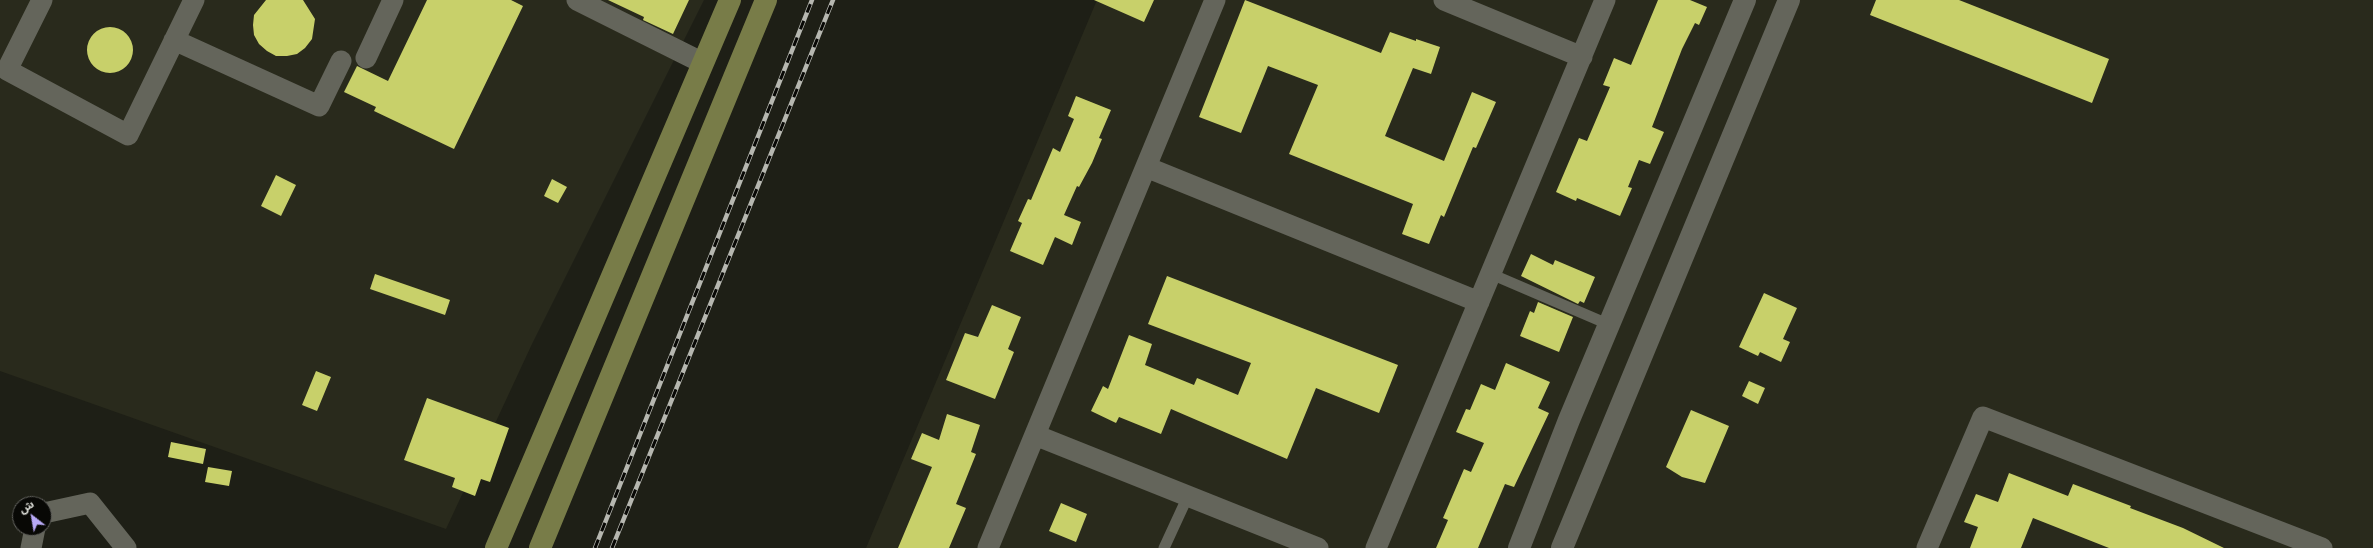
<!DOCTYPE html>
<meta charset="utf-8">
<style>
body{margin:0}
#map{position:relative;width:2373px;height:548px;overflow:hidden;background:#1e1f16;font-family:"Titillium Web","Noto Sans Arabic",sans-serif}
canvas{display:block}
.north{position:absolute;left:12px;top:496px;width:40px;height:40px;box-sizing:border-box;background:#080805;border:1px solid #60605c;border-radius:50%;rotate:329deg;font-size:11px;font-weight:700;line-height:16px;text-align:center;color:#e3e4de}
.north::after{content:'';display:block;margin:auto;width:14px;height:18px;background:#b9aaf7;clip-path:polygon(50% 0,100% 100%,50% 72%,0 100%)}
</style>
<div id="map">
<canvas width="2373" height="548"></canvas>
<div class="north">ش</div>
</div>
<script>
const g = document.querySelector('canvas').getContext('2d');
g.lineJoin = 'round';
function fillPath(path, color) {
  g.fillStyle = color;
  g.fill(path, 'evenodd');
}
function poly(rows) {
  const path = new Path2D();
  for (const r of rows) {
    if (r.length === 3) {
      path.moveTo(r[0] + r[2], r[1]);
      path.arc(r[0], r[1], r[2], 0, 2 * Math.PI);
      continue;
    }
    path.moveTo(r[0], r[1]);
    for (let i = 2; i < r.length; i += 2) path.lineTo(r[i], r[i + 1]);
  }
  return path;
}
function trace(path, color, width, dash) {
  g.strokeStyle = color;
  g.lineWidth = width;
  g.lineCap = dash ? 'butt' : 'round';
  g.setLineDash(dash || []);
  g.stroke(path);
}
const built = poly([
 [0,0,704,0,532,344,446,529,0,371],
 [1097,0,2373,0,2373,548,866,548]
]);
const building = poly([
 [266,0,303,0,315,19,312,39,305,48,297,54,287,56,276,56,267,51,259,44,254,35,253,25,254,15],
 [427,0,511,0,523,6,454,149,374,111,376,107,344,92,357,66,388,81],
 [608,0,689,0,673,34,643,20,644,17],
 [1094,0,1154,0,1144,22],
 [1245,0,1381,53,1390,32,1416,41,1416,39,1440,47,1431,74,1413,68,1385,136,1444,161,1472,92,1496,102,1476,148,1473,147,1444,217,1441,215,1429,244,1402,234,1413,204,1289,154,1318,85,1268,66,1241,133,1199,117],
 [1658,0,1690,0,1707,7,1699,25,1695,23,1682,49,1652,127,1664,132,1650,164,1639,160,1628,187,1632,188,1620,216,1577,198,1576,201,1556,192,1579,138,1587,141,1610,87,1603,85,1614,58,1631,65],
 [1876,0,1959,0,2109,59,2092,103,1870,15],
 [110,50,23],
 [1076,96,1111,110,1099,138,1102,139,1092,163,1079,187,1077,186,1064,215,1081,222,1072,245,1055,237,1043,265,1010,251,1022,223,1018,221,1028,199,1031,200,1053,148,1060,152,1074,119,1068,116],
 [276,175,296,185,281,216,261,206],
 [552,179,567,187,558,203,544,196],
 [1531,254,1553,265,1555,260,1595,277,1584,303,1580,301,1578,304,1521,276],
 [375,274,450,300,445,315,370,289],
 [1167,276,1398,365,1379,413,1316,388,1287,459,1171,409,1161,434,1119,417,1116,423,1091,411,1103,386,1108,389,1129,335,1152,344,1145,365,1194,385,1197,378,1238,395,1251,363,1148,324],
 [1764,293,1797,308,1783,339,1790,342,1781,362,1760,352,1758,356,1739,347],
 [1538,302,1573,317,1559,352,1520,336,1530,311,1534,313],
 [992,305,1021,317,1008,349,1014,352,995,399,946,380,965,333,978,337],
 [1506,363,1550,382,1538,408,1549,413,1514,487,1505,484,1478,548,1436,548,1448,520,1443,518,1464,469,1471,472,1484,443,1456,432,1466,409,1470,410,1481,384,1495,390],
 [316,371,331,377,317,411,302,405],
 [1749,381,1765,388,1758,404,1742,396],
 [427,398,509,428,490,482,481,479,475,496,452,487,455,478,404,460],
 [1691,410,1729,426,1705,483,1682,477,1666,467],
 [947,414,980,425,971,452,976,454,956,504,966,508,949,548,898,548,932,467,911,459,922,433,939,440],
 [171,442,206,449,203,464,168,457],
 [208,467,232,471,229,486,205,482],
 [2009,473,2068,496,2073,484,2131,506,2130,508,2183,528,2224,548,2109,548,2033,518,2021,548,1970,548,1978,527,1964,522,1976,494,1998,502],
 [1061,503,1087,514,1076,542,1049,531]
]);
const lane = poly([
 [1491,274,1610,325],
 [1164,548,1188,496]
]);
const street = poly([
 [42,0,7,70,128,135,194,0],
 [577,0,703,63],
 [1444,0,1582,57],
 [174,40,319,106,341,61],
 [366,58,393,0],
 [1146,167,1479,302],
 [1035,435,1318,548],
 [44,513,90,503,126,548],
 [31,548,35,528],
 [988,548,1215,0],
 [1376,548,1605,0],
 [1927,548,1983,417,2322,548]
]);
const secondary = poly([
 [1519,548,1569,420,1745,0],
 [1562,548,1789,0]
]);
const primary = poly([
 [496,548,730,0],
 [540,548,766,0]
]);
const rail = poly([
 [595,548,812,0],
 [612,548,833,0]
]);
fillPath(built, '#292a1c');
fillPath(building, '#c8d06a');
trace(lane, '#64655b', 11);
trace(street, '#64655b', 21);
trace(secondary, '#64655b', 22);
trace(primary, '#787c48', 22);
trace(rail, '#b6b7b0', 4.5);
trace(rail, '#080805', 3, [9]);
</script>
